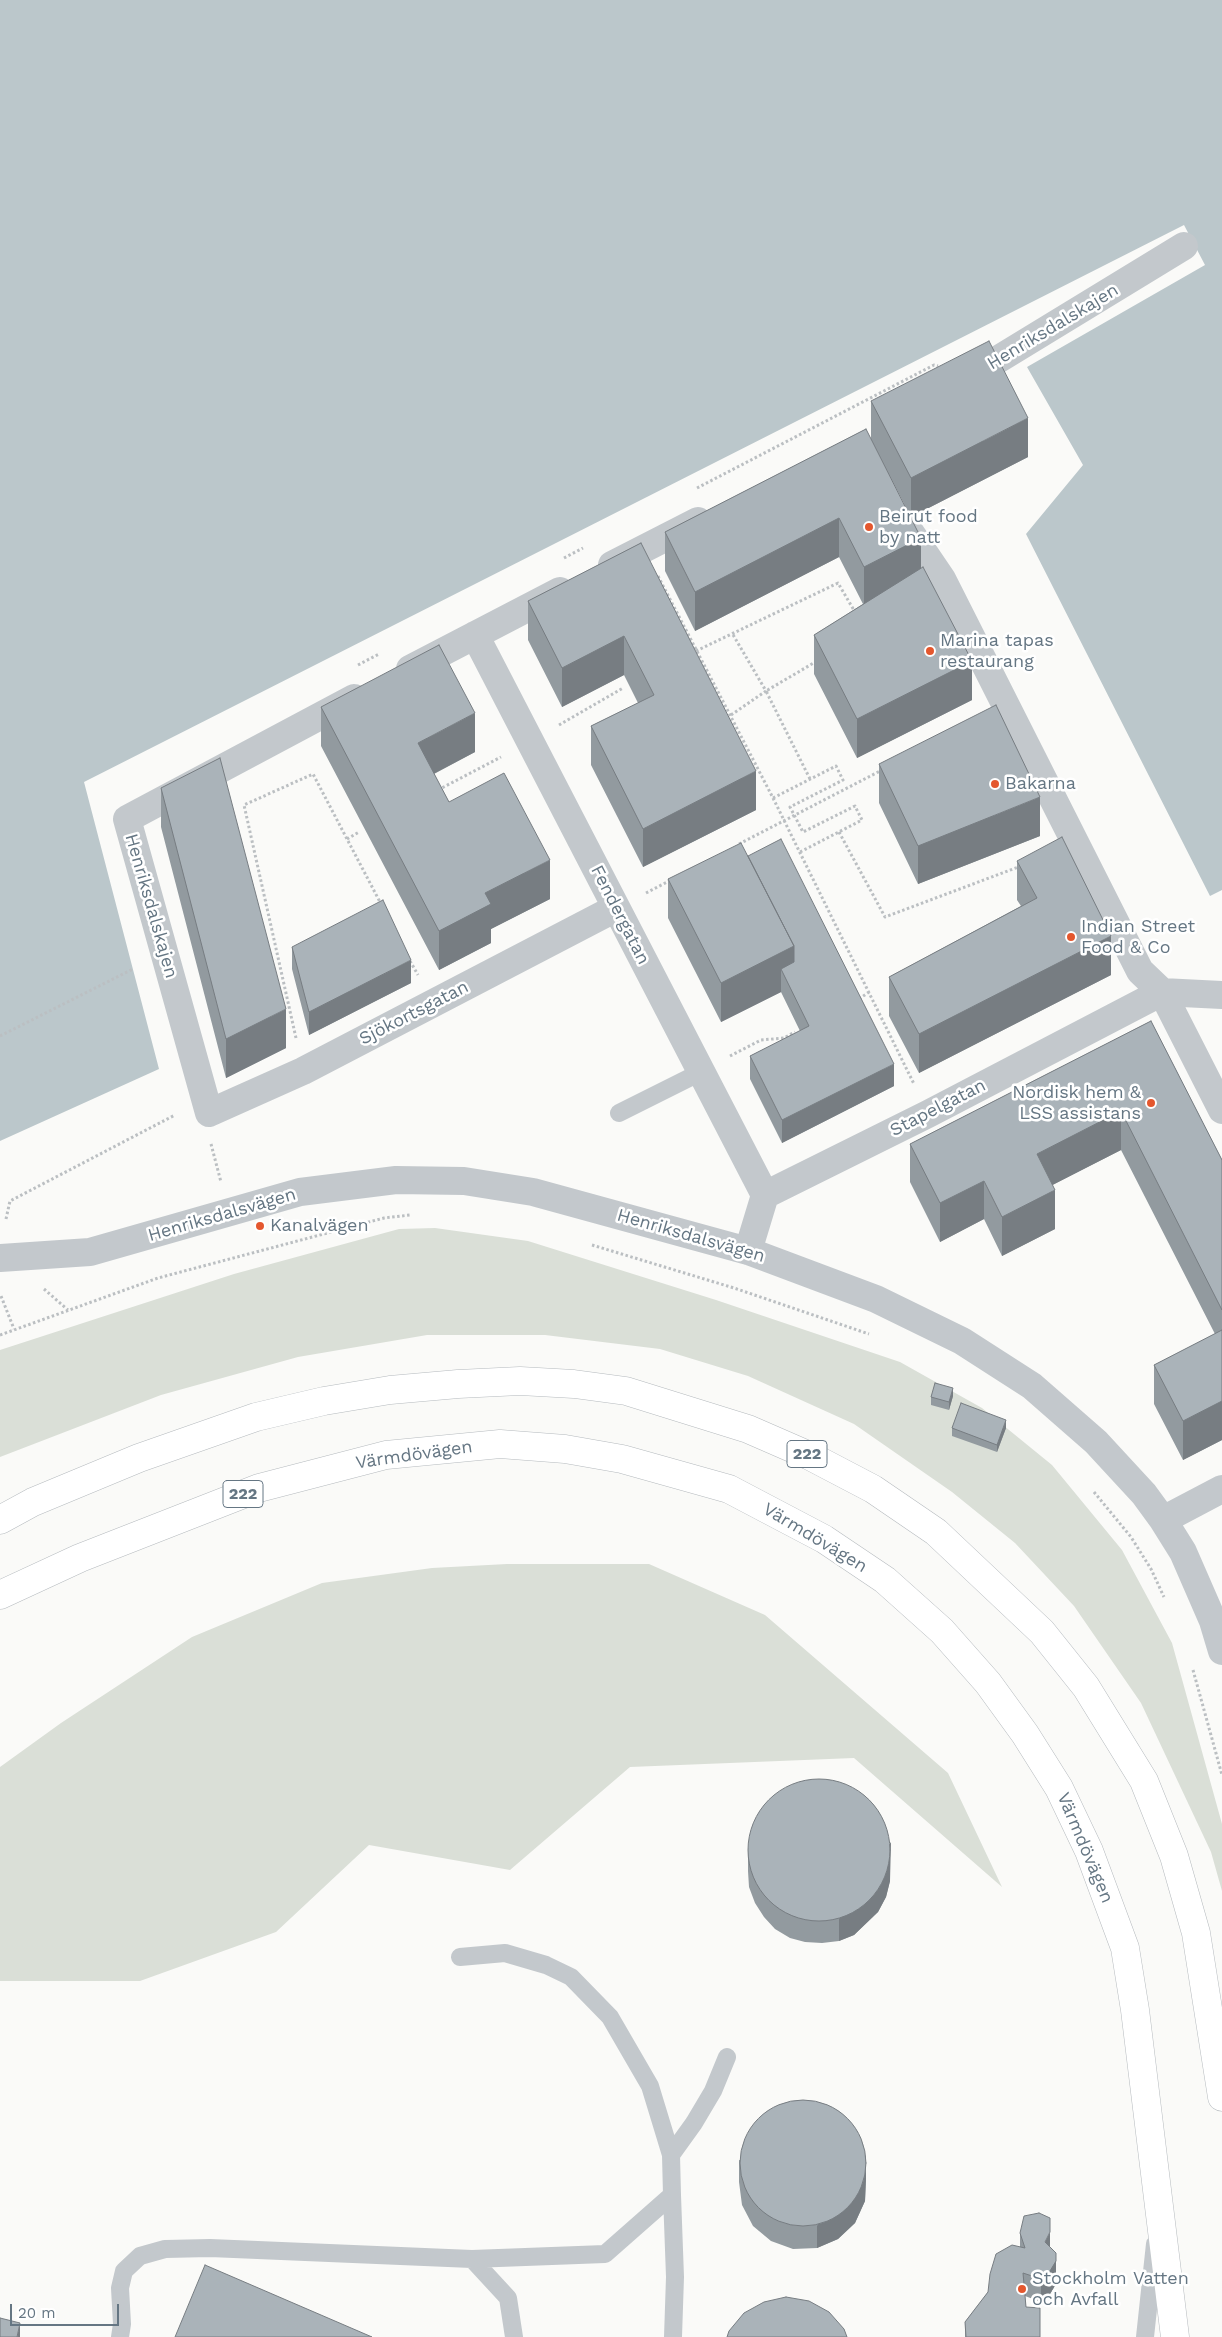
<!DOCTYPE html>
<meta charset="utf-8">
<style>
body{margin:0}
#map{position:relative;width:1222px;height:2337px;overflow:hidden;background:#fafaf8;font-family:"Work Sans",sans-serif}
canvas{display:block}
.scale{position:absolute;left:10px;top:2304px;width:109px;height:22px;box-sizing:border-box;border:2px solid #657683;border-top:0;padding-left:6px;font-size:15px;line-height:18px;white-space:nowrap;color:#657683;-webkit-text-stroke:4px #fff;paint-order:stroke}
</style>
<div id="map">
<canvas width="1222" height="2337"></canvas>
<div class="scale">20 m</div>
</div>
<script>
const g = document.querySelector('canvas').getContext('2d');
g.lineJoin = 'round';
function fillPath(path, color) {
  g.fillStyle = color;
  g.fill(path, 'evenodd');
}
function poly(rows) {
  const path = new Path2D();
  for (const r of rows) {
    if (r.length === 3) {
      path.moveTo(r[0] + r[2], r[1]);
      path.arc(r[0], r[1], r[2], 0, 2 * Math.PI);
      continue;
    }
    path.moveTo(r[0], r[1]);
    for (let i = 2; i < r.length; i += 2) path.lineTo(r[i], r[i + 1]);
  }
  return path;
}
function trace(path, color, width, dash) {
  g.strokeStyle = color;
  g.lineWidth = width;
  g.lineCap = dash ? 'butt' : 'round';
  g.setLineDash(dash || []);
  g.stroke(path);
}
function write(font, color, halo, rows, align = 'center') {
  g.font = font + ' "Work Sans",sans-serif';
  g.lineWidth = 5;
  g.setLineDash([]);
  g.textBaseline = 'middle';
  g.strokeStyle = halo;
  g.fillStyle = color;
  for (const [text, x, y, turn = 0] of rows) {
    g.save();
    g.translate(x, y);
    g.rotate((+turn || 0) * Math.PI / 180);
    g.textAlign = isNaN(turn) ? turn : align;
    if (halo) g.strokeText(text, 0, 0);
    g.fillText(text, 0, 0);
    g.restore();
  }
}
const green = poly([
 [435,1228,528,1241,716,1300,900,1362,982,1408,1052,1465,1122,1550,1172,1643,1222,1824,1222,1891,1211,1852,1141,1703,1074,1606,1015,1543,952,1492,854,1424,748,1376,660,1349,545,1335,427,1335,298,1357,161,1395,0,1457,0,1350,234,1274,399,1229],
 [507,1564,649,1564,765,1615,948,1773,1002,1887,854,1758,630,1767,510,1870,369,1845,276,1932,140,1981,0,1981,0,1767,61,1723,192,1637,322,1583,432,1568]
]);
const water = poly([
 [0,0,1222,0,1222,890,1210,896,1026,534,1083,465,1027,367,1205,265,1184,225,84,782,159,1069,0,1141]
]);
const path = poly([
 [697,488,934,365,938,366],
 [564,558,583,548],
 [658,576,773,798,914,1084],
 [696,651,838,583,855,612],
 [358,665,379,654],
 [731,715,766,691,732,633],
 [559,725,623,688],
 [810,779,766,691,817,661],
 [438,790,501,757],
 [773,798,836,766,843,780,790,807,803,832,855,806,862,820,800,852],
 [839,832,885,917,1021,866],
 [347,839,359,832],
 [739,844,882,770],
 [646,893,671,880],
 [410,961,418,975],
 [859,999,869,992],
 [0,1036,133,969],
 [296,1038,244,805,313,774,381,904],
 [730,1056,761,1040,784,1038,795,1032],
 [211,1144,221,1182],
 [6,1219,10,1201,175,1115],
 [592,1245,734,1288,869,1334],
 [44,1289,68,1310],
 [1,1296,14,1329],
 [0,1335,158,1278,384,1218,410,1215],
 [1094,1492,1131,1537,1151,1569,1164,1597],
 [1193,1670,1222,1775]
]);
const lane = poly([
 [619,1113,701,1072],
 [460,1957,505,1953,546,1965,571,1977,610,2017,650,2086,671,2155,672,2195,605,2254,472,2259],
 [671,2155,694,2123,713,2091,727,2057],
 [672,2195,675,2277,673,2337],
 [120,2337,122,2324,120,2288,124,2271,140,2256,165,2249,210,2248,472,2259,508,2298,514,2337],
 [1145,2337,1155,2244]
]);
const street = poly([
 [966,379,1184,246],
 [900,517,942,579,1140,971,1162,992,1222,995],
 [612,565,698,521],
 [475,635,765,1195],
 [410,669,560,591],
 [354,698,127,819,209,1113,303,1071,616,908],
 [748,1251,765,1195,928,1114,1162,992,1222,1110],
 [0,1258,90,1252,300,1192,396,1180,464,1181,533,1192,748,1251,876,1299,962,1341,1032,1386,1096,1442,1144,1494,1163,1520,1183,1552,1213,1621,1222,1651],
 [1163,1520,1222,1489]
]);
const primary = poly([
 [0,1520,33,1502,139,1458,256,1417,324,1401,390,1390,458,1384,520,1381,574,1384,626,1391,748,1429,810,1456,873,1489,936,1532,1042,1632,1086,1687,1144,1781,1174,1856,1196,1933,1222,2097],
 [0,1595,80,1558,259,1488,386,1455,500,1444,565,1449,622,1459,729,1489,824,1539,885,1580,942,1631,988,1683,1025,1734,1059,1788,1089,1851,1125,1948,1135,2010,1175,2337]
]);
const wall = poly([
 [871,401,1028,457,911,517,871,440],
 [866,429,972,700,857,758,814,674,814,635,863,604,839,557,695,631,665,571,665,532],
 [641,543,756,810,643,867,591,765,591,726,638,703,624,675,562,707,528,640,528,601],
 [321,707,475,752,434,774,449,802,550,899,491,929,491,943,439,970,321,746],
 [879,764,1040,836,918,884,879,803],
 [161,788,286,1048,226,1078,161,827],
 [748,856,894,1086,782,1143,750,1079,750,1056,800,1031,781,992,721,1022,668,918,668,879],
 [1017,861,1111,975,919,1073,889,1016,889,977,1021,906,1017,900],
 [292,947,411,983,309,1035,292,969],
 [1151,1021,1222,1160,1222,1440,1183,1460,1154,1404,1154,1365,1215,1334,1121,1150,1052,1185,1055,1229,1002,1256,984,1219,940,1242,910,1182,910,1144],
 [953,1396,949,1410,931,1405,931,1397],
 [952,1428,1006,1428,997,1452,952,1436],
 [748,1848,890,1881,886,1897,878,1912,854,1935,839,1941,822,1943,805,1942,790,1938,775,1929,764,1917,755,1903,749,1887,748,1871],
 [739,2160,866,2178,865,2201,855,2223,838,2239,817,2248,793,2249,771,2241,753,2226,742,2205,739,2182],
 [1020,2233,1050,2247,1056,2275,1056,2284,1050,2294,1041,2302,1025,2296,1026,2307,1040,2337,965,2337,965,2322,988,2292,1020,2247]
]);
const shadedWall = poly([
 [1028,418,1028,457,911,517,911,478],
 [839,518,839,557,695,631,695,592],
 [921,538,921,577,864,606,864,567],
 [624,636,624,675,562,707,562,668],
 [972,661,972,700,857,758,857,719],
 [475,713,475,752,418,782,418,743],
 [756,771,756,810,643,867,643,829],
 [1040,797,1040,836,918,884,918,846],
 [550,860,550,899,491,929,491,943,439,970,439,931,485,893],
 [1111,936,1111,975,919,1073,919,1034],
 [794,946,794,985,781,969,781,992,721,1022,721,983],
 [411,960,411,983,309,1035,309,1012],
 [286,1009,286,1048,226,1078,226,1039],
 [894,1064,894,1086,782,1143,782,1120],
 [1121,1111,1121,1150,1037,1193,1037,1154],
 [984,1181,984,1219,940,1242,940,1203],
 [1055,1190,1055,1229,1002,1256,1002,1217],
 [953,1388,953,1396,949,1410,949,1402],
 [1222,1401,1222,1440,1183,1460,1183,1421],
 [1006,1420,1006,1428,997,1452,997,1445],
 [891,1842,890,1881,886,1897,878,1912,854,1935,839,1941,839,1919],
 [866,2155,866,2178,865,2201,855,2223,838,2239,817,2248,817,2226],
 [1050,2232,1050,2255,1045,2242],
 [1056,2253,1056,2284,1050,2294,1041,2302,1041,2279],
 [20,2323,20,2337,17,2337]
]);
const building = poly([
 [989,341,1028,418,911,478,871,401,989,341],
 [866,429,921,538,864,567,839,518,695,592,665,532,866,429],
 [641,543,756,771,643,829,591,726,654,695,624,636,562,668,528,601,641,543],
 [923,567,972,661,857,719,814,635,923,567],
 [439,645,475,713,418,743,449,802,504,773,550,860,485,893,491,904,439,931,321,707,439,645],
 [996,705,1040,797,918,846,879,764,996,705],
 [220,758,286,1009,226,1039,161,788,220,758],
 [1062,837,1111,936,919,1034,889,977,1037,898,1017,861,1062,837],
 [781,839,894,1064,782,1120,750,1056,809,1026,781,969,794,962,794,946,748,856,781,839],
 [741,843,794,946,721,983,668,879,741,843],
 [383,900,411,960,309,1012,292,947,383,900],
 [1151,1021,1222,1160,1222,1310,1121,1111,1037,1154,1055,1190,1002,1217,984,1181,940,1203,910,1144,1151,1021],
 [1222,1330,1222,1401,1183,1421,1154,1365,1222,1330],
 [935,1383,953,1388,949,1402,931,1397,935,1383],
 [961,1403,1006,1420,997,1445,952,1428,961,1403],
 [819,1850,71],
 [803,2163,63],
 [1039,2213,1050,2218,1050,2232,1045,2242,1056,2253,1056,2261,1050,2271,1041,2279,1023,2273,1026,2307,1040,2308,1040,2337,966,2337,965,2322,988,2292,990,2274,996,2254,1012,2245,1025,2248,1020,2233,1024,2216,1039,2213],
 [205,2265,372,2337,175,2337,205,2265],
 [786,2297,809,2301,829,2312,844,2329,847,2337,727,2337,729,2331,744,2313,764,2302,786,2297],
 [0,2318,20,2323,17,2337,0,2337,0,2318]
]);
const markers = [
 [869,527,5,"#e4572e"],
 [930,651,5,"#e4572e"],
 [995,784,5,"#e4572e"],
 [1071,937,5,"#e4572e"],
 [1151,1103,5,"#e4572e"],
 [260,1226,5,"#e4572e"],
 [1022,2289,5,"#e4572e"]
];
const shields = [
 [807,1454,40],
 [243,1494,40]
];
const shieldNames = [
 ["222",807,1454],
 ["222",243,1494]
];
const streetNames = [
 ["Henriksdalskajen",1053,327,-31],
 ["Henriksdalskajen",151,906,74],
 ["Fendergatan",620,915,63],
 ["Sjökortsgatan",414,1013,-27],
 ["Stapelgatan",938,1108,-27],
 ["Henriksdalsvägen",222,1215,-16],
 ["Henriksdalsvägen",691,1236,16],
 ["Värmdövägen",414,1455,-8],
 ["Värmdövägen",815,1538,31],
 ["Värmdövägen",1085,1848,67]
];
const poiNames = [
 ["Beirut food",879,517],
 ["by natt",879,538],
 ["Marina tapas",940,641],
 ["restaurang",940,662],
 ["Bakarna",1005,784],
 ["Indian Street",1081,927],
 ["Food & Co",1081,948],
 ["Nordisk hem &",1141,1093,"right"],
 ["LSS assistans",1141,1114,"right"],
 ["Kanalvägen",270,1226],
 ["Stockholm Vatten",1032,2279],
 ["och Avfall",1032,2300]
];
fillPath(green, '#dadfd7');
fillPath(water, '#bbc7cb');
trace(primary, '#b5babe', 29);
trace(path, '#bbbfc2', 3, [2.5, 2.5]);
trace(lane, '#c3c8cc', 18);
trace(street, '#c3c8cc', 28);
trace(primary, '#fff', 28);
fillPath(wall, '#929a9f');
fillPath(shadedWall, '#777d82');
fillPath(building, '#aab3b9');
trace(building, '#777d82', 1);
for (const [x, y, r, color] of markers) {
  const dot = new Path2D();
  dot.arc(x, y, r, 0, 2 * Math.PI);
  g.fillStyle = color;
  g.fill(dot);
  trace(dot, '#fff', 2);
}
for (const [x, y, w] of shields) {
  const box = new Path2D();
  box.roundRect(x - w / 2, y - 13.5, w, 27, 4);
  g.fillStyle = '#fff';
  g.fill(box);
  trace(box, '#657683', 1);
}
write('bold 16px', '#657683', null, shieldNames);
write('18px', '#657683', '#fff', streetNames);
write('18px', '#657683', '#fff', poiNames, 'left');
</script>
